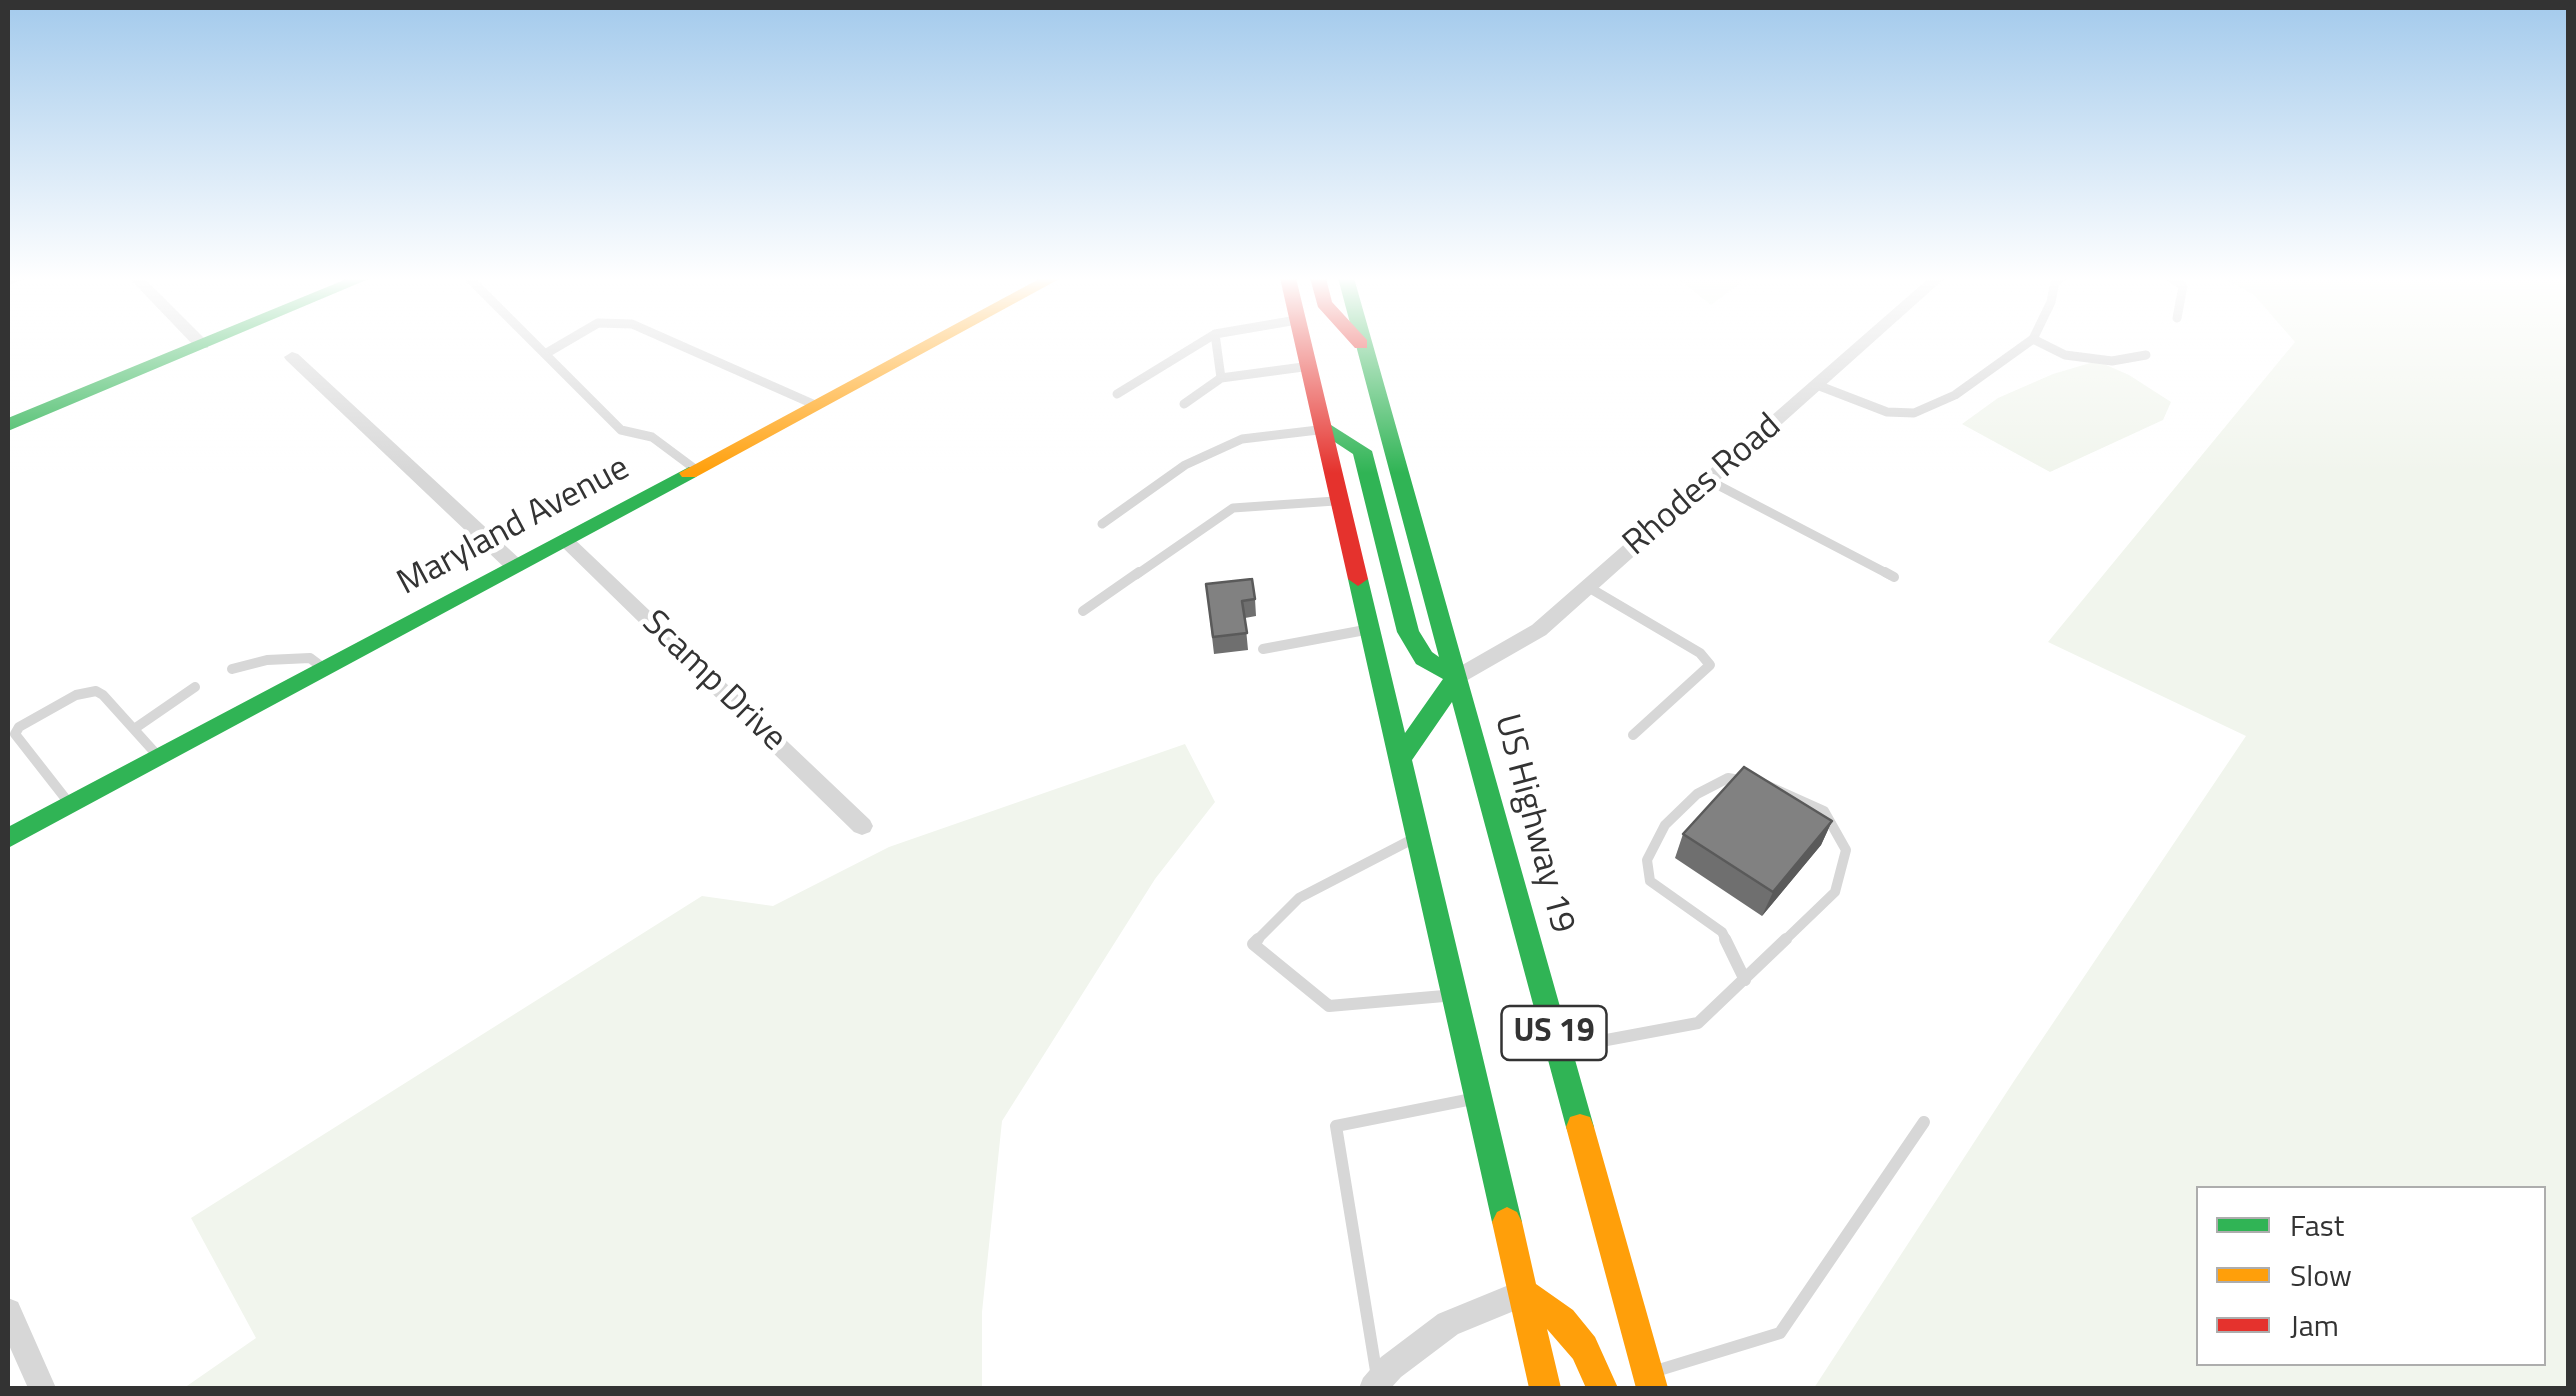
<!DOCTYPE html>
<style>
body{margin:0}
#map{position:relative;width:2576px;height:1396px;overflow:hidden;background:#fff;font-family:"Titillium Web",sans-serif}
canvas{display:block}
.frame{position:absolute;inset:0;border:10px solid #333;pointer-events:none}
.legend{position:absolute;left:2196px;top:1186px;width:350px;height:180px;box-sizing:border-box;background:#fff;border:2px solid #adadad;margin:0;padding:12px 18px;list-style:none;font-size:30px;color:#333}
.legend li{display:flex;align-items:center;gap:20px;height:50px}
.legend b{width:50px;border:2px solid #adadad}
</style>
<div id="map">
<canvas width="2576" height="1396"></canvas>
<div class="frame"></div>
<ul class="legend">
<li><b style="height:12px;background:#30b455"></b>Fast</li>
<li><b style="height:12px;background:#ff9f0a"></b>Slow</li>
<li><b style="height:12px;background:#e5322d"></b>Jam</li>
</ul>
</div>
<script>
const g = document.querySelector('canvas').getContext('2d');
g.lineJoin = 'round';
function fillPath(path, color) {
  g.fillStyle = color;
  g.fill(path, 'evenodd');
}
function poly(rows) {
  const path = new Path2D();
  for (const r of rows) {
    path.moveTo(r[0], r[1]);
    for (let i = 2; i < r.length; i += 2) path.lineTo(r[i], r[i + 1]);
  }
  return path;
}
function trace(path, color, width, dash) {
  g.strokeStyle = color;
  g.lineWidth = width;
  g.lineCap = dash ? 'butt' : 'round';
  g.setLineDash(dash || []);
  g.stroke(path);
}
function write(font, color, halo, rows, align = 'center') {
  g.font = font + ' "Titillium Web",sans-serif';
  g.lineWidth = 10;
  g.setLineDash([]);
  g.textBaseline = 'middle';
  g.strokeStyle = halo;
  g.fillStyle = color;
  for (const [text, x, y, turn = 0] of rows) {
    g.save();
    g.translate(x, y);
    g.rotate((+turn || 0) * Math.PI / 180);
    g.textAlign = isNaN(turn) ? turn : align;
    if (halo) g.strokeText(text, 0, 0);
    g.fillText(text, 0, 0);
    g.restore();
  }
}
const green = poly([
 [1677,278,1747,278,1711,305],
 [2223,278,2568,278,2568,1388,1814,1388,2014,1081,2246,736,2048,642,2295,342,2254,295],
 [2198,1188,2544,1188,2544,1364,2198,1364],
 [2097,361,2129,375,2171,402,2163,420,2050,472,1962,424,1998,398,2053,374],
 [1185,744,1215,802,1155,879,1002,1121,982,1312,982,1388,184,1388,256,1338,191,1218,702,896,773,906,889,847]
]);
const laneFar2 = poly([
 [469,278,621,430,652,437,695,469],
 [2061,278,2055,282,2051,302,2033,339,2065,355,2112,361,2146,355],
 [2171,278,2183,286,2177,318],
 [1215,334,1221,378],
 [545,354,598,323,632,324,813,404],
 [1817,385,1887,412,1914,413,1955,395,2033,339],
 [1117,394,1215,334,1297,320],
 [1184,404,1221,378,1303,367],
 [1710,481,1890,575],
 [1102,524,1185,465,1242,439,1318,430],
 [1136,575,1233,508,1335,501]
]);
const laneFar1 = poly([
 [1885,572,1894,577],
 [1588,587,1700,653,1710,665,1633,735],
 [1083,611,1139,572],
 [1263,649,1365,630],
 [232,669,267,660,310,658,322,667],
 [134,729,195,687],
 [1766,785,1824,811,1846,850,1835,892,1783,942],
 [69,803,15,734,19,727,76,695,96,691,103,695,158,756],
 [1255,942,1299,898,1409,841],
 [1727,942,1722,932,1650,881,1647,860,1665,825,1697,794,1728,778,1745,781]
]);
const lane = poly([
 [1258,939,1253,944,1329,1006,1444,996],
 [1725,939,1745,980],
 [1569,1047,1698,1023,1786,939],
 [1659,1370,1780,1333,1924,1122],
 [1377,1377,1336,1126,1467,1100]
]);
const street = poly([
 [8,278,26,278,8,286,8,278],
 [129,278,144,278,208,342,208,348,196,348,129,278],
 [1929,278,1945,278,1546,635,1464,682,1450,682,1447,677,1450,672,1532,625,1929,278],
 [292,352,298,354,522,561,524,566,522,571,508,571,286,360,284,357,292,352],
 [564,533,570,535,870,820,873,826,870,832,862,835,854,832,558,543,555,539,564,533],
 [1521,1280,1531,1284,1535,1294,1531,1304,1458,1334,1401,1377,1391,1388,1359,1388,1363,1378,1381,1357,1438,1314,1521,1280],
 [8,1298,18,1302,56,1388,28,1388,8,1343,8,1298]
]);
const fast = poly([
 [349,278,371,278,8,431,8,418,349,278],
 [1338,278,1354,278,1594,1127,1590,1137,1580,1140,1570,1137,1566,1127,1452,702,1412,760,1522,1222,1517,1232,1507,1237,1497,1232,1492,1222,1348,579,1351,574,1358,572,1368,579,1405,733,1443,679,1416,664,1397,632,1353,454,1315,429,1324,423,1331,425,1372,451,1419,631,1432,652,1439,657,1338,278],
 [689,467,696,469,699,473,696,477,8,848,8,827,689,467]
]);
const slow = poly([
 [1041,278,1061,278,696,477,682,477,679,473,1041,278],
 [1580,1114,1590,1117,1594,1127,1668,1388,1636,1388,1566,1127,1570,1117,1580,1114],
 [1507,1207,1517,1212,1522,1222,1536,1284,1573,1310,1595,1337,1618,1388,1586,1388,1573,1359,1547,1329,1561,1388,1529,1388,1492,1222,1497,1212,1507,1207]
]);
const jam = poly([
 [1280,278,1296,278,1368,579,1358,586,1348,579,1280,278],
 [1310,278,1326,278,1332,302,1367,340,1367,348,1355,348,1318,307,1310,278]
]);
const wall = poly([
 [1206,584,1255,599,1256,616,1245,618,1248,650,1214,654],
 [1832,821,1821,845,1762,916,1675,858,1683,834]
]);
const shadedWall = poly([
 [1832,821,1821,845,1762,916,1773,892]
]);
const building = poly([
 [1252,579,1255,599,1242,601,1247,633,1213,637,1206,584,1252,579],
 [1744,767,1832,821,1773,892,1683,834,1744,767]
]);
const shields = [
 [1554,1033,105]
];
const shieldNames = [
 ["US 19",1554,1033]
];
const streetNames = [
 ["Rhodes Road",1703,486,-41],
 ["Maryland Avenue",514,527,-28],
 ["Scamp Drive",713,682,44],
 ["US Highway 19",1533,824,75]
];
fillPath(green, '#f1f5ed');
trace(laneFar2, '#d7d7d7', 9);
trace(laneFar1, '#d7d7d7', 10);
trace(lane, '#d7d7d7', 12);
fillPath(street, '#d7d7d7');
fillPath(fast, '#30b455');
fillPath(slow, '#ff9f0a');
fillPath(jam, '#e5322d');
fillPath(wall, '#6f6f6f');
fillPath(shadedWall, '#5a5a5a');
fillPath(building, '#818181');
trace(building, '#5a5a5a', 2.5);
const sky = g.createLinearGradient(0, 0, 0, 473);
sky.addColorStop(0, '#a3caec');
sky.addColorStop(0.59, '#fff');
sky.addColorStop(1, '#ffffff00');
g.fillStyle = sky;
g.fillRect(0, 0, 2576, 473);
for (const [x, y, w] of shields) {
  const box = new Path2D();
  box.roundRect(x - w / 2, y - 27, w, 54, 8);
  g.fillStyle = '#fff';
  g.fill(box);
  trace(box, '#333', 2.5);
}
write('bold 32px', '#333', null, shieldNames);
write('35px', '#333', '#fff', streetNames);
</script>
